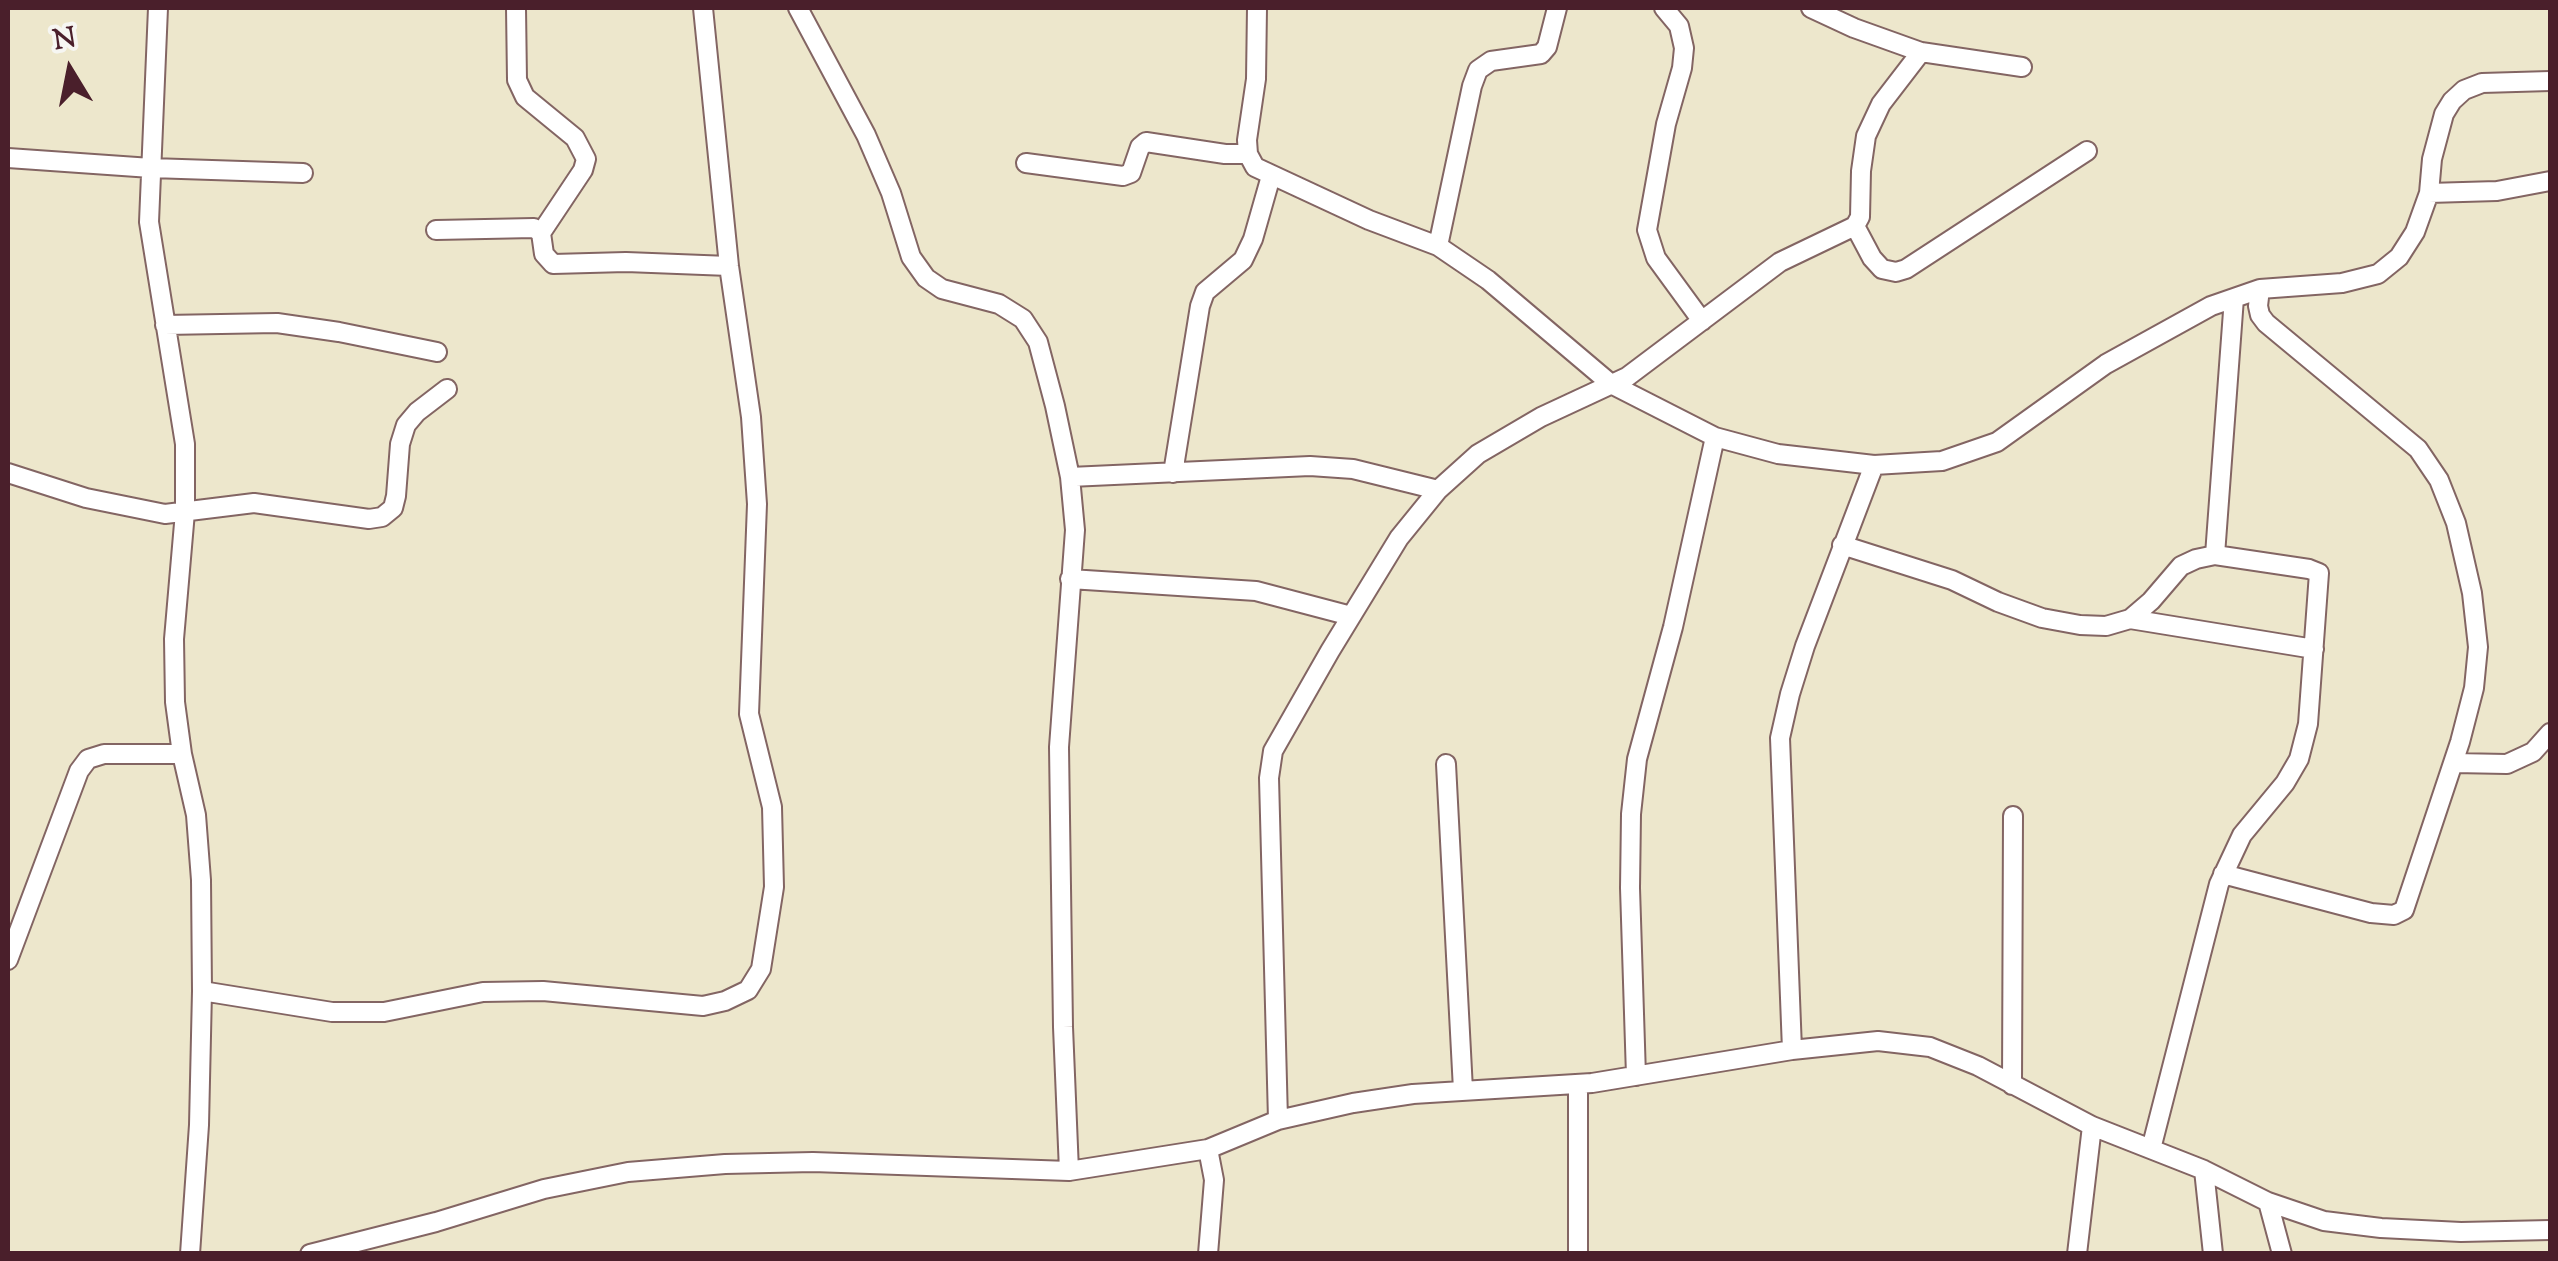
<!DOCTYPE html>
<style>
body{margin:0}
#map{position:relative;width:2558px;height:1261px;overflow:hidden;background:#ede7cc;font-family:"Sorts Mill Goudy",serif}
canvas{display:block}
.frame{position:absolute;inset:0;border:10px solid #4a1f2b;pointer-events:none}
.north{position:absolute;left:20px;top:20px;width:100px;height:100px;-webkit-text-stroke:8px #f6f6f2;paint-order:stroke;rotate:350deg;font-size:28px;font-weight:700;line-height:40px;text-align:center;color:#4a1f2b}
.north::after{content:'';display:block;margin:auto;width:35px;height:45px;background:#4a1f2b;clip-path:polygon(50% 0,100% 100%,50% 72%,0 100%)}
</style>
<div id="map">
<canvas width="2558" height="1261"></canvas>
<div class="frame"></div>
<div class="north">N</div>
</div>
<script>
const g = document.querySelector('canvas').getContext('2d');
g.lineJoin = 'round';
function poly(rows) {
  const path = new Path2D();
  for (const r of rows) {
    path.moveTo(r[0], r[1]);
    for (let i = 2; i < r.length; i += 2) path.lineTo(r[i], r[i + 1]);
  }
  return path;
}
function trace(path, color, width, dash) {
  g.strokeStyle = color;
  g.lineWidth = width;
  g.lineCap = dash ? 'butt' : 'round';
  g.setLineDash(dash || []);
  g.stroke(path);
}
const minor = poly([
 [158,8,149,222,185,444,185,512,174,639,175,702,182,754,196,815,201,880,202,991],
 [516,8,517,80,525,97,575,138,586,159,583,170,541,233],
 [798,8,866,135,891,193,911,257,926,278,942,289,999,304,1023,319,1038,342,1055,406,1070,477,1075,530,1059,747,1063,1027,1069,1171],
 [1257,8,1256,79,1247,140,1248,154,1255,167,1369,220,1438,246,1488,280,1611,384,1715,437,1778,454,1874,465,1942,461,1997,442,2106,364,2211,306,2260,289,2342,283,2378,274,2399,257,2415,232,2429,193,2432,159,2444,114,2452,101,2464,90,2482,83,2550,81],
 [1664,8,1679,26,1684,48,1682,68,1666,124,1647,230,1656,258,1702,321],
 [1811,8,1854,28,1921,52,2022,67],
 [8,158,151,168,303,173],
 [1026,163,1123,176,1131,173,1140,147,1146,142,1225,154,1248,154],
 [2429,193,2497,191,2550,181],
 [1855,226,1872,258,1882,269,1896,272,1906,269,2087,151],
 [436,230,534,228,541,233,544,254,553,264,626,262,729,266],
 [1438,246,1472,86,1478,70,1491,61,1541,54,1547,47,1557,8],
 [165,325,277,323,339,332,437,352],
 [8,473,86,498,165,514,254,503,369,519,382,517,393,508,396,496,400,444,406,425,417,412,447,389],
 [1173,473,1200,306,1205,292,1243,260,1253,239,1271,176],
 [1070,477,1310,466,1353,469,1438,490],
 [1842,545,1952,580,1998,602,2042,618,2080,625,2106,626,2130,619,2151,601,2181,566,2196,559,2215,555,2309,569,2319,573,2308,724,2299,759,2285,783,2242,835,2219,884,2151,1149],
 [2215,555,2234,298],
 [1070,579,1256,591,1351,616],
 [2130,619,2314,649],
 [2454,763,2507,764,2533,752,2550,733],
 [1446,764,1463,1090],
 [2223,874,2371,913,2394,915,2404,910,2460,742,2474,688,2478,647,2472,593,2456,523,2439,480,2418,449,2266,323,2260,315,2258,306,2260,289],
 [8,960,79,771,88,759,104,754,182,754],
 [1792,1050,1780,738,1790,694,1805,646,1874,465],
 [1636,1076,1630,888,1631,814,1637,759,1673,627,1715,437],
 [1578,1084,1578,1254],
 [2012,1085,2013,816],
 [1278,1120,1269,778,1273,751,1330,651,1399,538,1438,490,1478,454,1541,417,1627,377,1780,262,1855,226,1860,217,1861,171,1866,136,1881,104,1921,52],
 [2204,1170,2213,1254],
 [2268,1202,2282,1254],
 [190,1254,199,1125,202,991,332,1012,384,1012,483,992,543,991,703,1006,725,1001,748,990,761,969,774,887,772,807,749,714,757,504,751,417,729,266,703,8],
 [310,1254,436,1222,544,1189,628,1172,725,1164,813,1162,1069,1171,1208,1149,1278,1120,1353,1103,1413,1094,1592,1083,1792,1050,1878,1041,1930,1047,1978,1066,2092,1126,2204,1170,2268,1202,2324,1221,2381,1228,2461,1232,2550,1230],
 [1208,1254,1214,1180,1208,1149],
 [2077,1254,2092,1126]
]);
trace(minor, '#836563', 22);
trace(minor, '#fff', 18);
</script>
